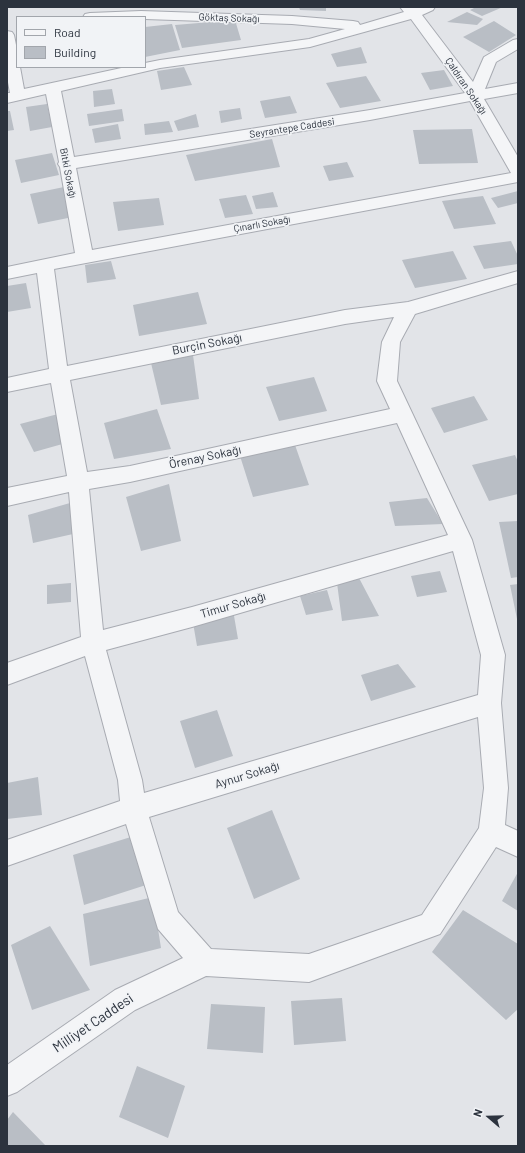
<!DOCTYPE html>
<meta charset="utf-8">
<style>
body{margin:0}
#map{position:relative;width:525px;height:1153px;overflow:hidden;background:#e2e4e8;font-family:Barlow,sans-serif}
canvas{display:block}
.frame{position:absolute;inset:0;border:8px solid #2c333e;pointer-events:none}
.legend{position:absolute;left:16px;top:16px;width:130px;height:52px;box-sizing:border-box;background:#f1f3f6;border:1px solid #a2a6ac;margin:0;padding:5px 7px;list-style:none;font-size:12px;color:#2c333e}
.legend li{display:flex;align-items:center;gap:8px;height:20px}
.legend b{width:20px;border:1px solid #a2a6ac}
.north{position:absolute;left:469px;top:1097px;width:40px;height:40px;-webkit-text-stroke:3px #f1f3f6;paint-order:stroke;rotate:290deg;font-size:11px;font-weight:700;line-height:16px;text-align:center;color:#2c333e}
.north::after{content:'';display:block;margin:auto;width:14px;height:18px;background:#2c333e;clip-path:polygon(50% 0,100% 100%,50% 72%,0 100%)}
</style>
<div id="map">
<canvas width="525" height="1153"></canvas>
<div class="frame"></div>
<ul class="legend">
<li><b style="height:5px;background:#f4f5f7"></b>Road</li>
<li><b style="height:11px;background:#b9bec5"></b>Building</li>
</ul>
<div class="north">N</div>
</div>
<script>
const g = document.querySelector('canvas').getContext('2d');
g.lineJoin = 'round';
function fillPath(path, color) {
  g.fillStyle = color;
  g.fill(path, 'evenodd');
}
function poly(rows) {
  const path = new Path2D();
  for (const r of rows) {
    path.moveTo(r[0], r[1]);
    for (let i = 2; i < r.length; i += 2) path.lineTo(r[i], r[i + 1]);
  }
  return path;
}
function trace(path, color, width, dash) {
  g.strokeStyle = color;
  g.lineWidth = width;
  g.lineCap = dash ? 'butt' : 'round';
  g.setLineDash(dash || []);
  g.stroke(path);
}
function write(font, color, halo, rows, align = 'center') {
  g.font = font + ' Barlow,sans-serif';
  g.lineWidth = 3.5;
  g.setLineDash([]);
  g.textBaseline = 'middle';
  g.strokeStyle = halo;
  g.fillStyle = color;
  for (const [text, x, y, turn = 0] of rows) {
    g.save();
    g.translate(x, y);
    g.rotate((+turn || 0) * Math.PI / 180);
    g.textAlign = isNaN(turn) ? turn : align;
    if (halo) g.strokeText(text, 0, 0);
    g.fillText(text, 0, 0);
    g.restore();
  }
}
const building = poly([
 [299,7,326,7,326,11,300,10],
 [476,7,503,7,482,16,470,10],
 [467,12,483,19,477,25,447,22],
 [235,20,241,40,182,48,175,25],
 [494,21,516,35,489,52,463,37],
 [172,24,180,50,145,57,145,27],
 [361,47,367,63,337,67,331,54],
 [184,67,192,85,161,90,157,71],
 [444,70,453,86,430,90,421,73],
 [366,76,381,101,340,108,326,83],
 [112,89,115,104,94,107,93,91],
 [290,96,297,113,265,118,260,101],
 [47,104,52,127,30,131,26,107],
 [240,108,242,119,221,123,219,111],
 [122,109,124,121,89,126,87,114],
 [7,111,10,111,14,130,7,131],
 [196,114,199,127,178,131,174,121],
 [169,121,173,132,145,135,144,124],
 [118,124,121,139,95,143,92,129],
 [472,129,478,163,419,164,413,130],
 [272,139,280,167,195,181,186,155],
 [52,153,59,175,21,183,15,160],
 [347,162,354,177,329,181,323,166],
 [64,187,73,217,38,224,30,194],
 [518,191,518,203,498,208,491,198],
 [273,192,278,207,256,209,252,196],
 [246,195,253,214,225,218,219,199],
 [483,196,496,224,454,229,442,201],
 [159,198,164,225,118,231,113,202],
 [511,241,518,256,518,264,484,269,473,246],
 [453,251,467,279,415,288,402,260],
 [111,261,116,279,87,283,85,265],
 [26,283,31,308,7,312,7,286],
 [198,292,207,324,139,336,133,305],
 [193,355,199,399,161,405,151,363],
 [314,377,327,411,279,421,266,387],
 [474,396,488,420,444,433,431,408],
 [157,409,171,449,114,459,104,423],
 [58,414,66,443,34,452,20,424],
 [295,445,309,485,253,497,240,456],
 [515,455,518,462,518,494,489,501,472,465],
 [169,484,181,541,141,551,126,497],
 [427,498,443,524,395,526,389,502],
 [70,503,73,534,33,543,28,515],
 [518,521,518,577,511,578,499,522],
 [440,571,447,592,417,597,411,576],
 [359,578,379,616,342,621,337,583],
 [71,583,71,602,47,604,47,585],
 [518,584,518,619,517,619,510,585],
 [327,590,333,610,306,615,300,596],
 [233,610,238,639,197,646,192,617],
 [398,664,416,687,371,701,361,675],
 [217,710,233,756,195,768,180,721],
 [38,777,42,815,7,819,7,783],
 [272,810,300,879,254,899,227,828],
 [134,836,146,885,84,905,73,855],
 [518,872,518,911,502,901],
 [153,897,161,948,90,966,83,914],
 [463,910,518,944,518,1009,506,1020,432,952],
 [50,926,90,990,32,1010,11,945],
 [342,998,346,1041,294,1045,291,1001],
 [211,1004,265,1007,263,1053,207,1049],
 [137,1066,185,1086,168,1138,119,1117],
 [13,1112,46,1146,7,1146,7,1120]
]);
const minor = poly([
 [400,7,435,7,433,10,422,15,473,82,484,57,513,40,518,39,518,49,496,62,485,89,518,83,518,93,484,99,518,157,518,182,54,269,67,366,345,310,408,302,518,271,518,283,415,314,400,342,397,381,472,540,505,655,501,703,508,788,505,825,518,831,518,857,496,847,440,934,309,982,206,976,135,1010,17,1092,7,1096,7,1065,115,990,183,958,158,929,126,824,7,866,7,840,120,801,118,780,85,656,7,685,7,663,81,637,69,492,7,506,7,488,67,476,51,383,7,392,7,378,49,369,37,273,7,279,7,267,75,253,60,167,58,164,59,162,46,94,7,103,7,93,10,93,7,77,7,31,12,32,14,35,17,50,17,67,20,67,24,89,126,67,145,67,145,63,160,60,309,39,345,29,292,24,145,19,145,17,83,17,85,14,90,13,141,11,292,16,353,21,358,22,360,25,404,12,400,7],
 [411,19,465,93,370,110,74,157,61,91,160,68,310,47,411,19],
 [470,101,511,173,92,250,76,168,370,120,470,101],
 [394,317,382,342,377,381,390,409,130,466,87,472,70,380,345,324,394,317],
 [397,423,448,535,192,607,103,630,89,489,130,482,397,423],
 [453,551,481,655,478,695,144,793,142,780,106,650,192,627,453,551],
 [478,717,484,788,479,828,422,915,309,954,211,949,178,912,149,817,478,717]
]);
const farStreetnames = [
 ["Göktaş Sokağı",229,18,2],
 ["Çaldıran Sokağı",466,86,56],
 ["Seyrantepe Caddesi",292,128,-9],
 ["Bitki Sokağı",68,173,79],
 ["Çınarlı Sokağı",262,224,-10]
];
const streetNames = [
 ["Burçin Sokağı",207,344,-11],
 ["Örenay Sokağı",205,457,-12],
 ["Timur Sokağı",233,605,-16],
 ["Aynur Sokağı",247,775,-17]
];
const nearStreetnames = [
 ["Milliyet Caddesi",93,1023,-34]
];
fillPath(building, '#b9bec5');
trace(minor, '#a8abb2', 2);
fillPath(minor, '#f4f5f7');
write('10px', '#2c333e', '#f1f3f6', farStreetnames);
write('12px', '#2c333e', '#f1f3f6', streetNames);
write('14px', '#2c333e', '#f1f3f6', nearStreetnames);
</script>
